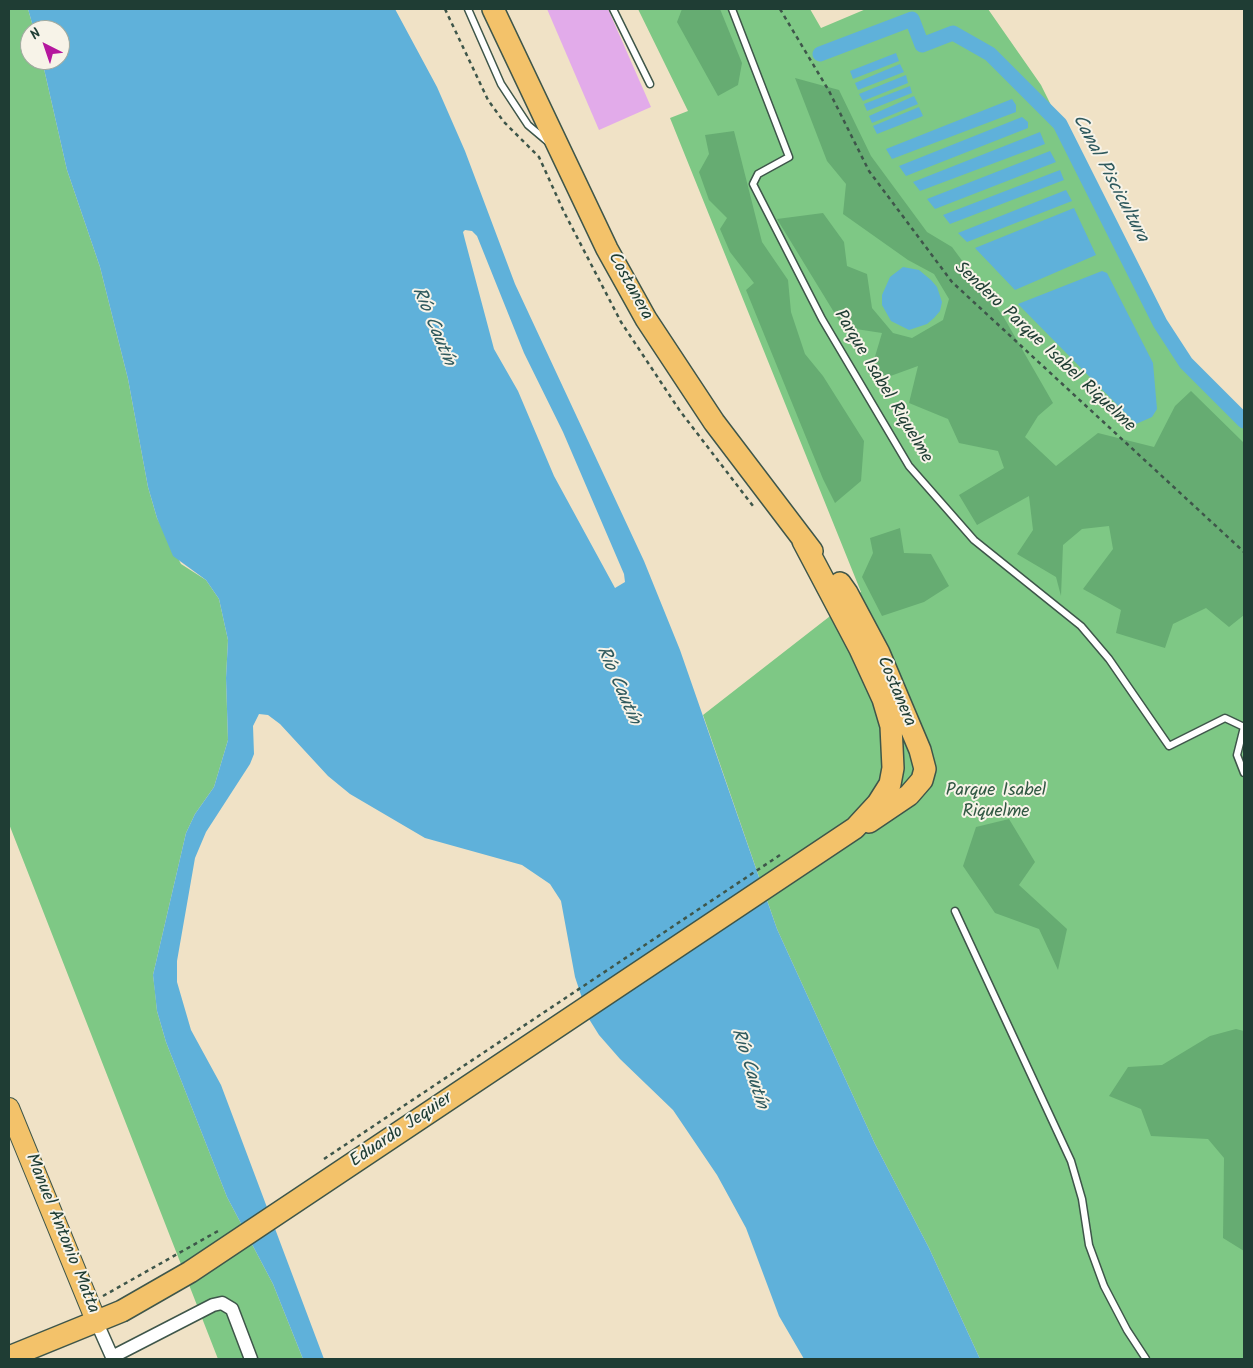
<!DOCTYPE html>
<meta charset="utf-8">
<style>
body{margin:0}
#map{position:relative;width:1253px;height:1368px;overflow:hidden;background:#f0e2c6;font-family:Kalam,sans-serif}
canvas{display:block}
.frame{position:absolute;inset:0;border:10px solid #1f3d34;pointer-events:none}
.north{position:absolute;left:20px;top:20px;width:50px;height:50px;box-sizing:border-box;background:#f7f3e8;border:1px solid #a1aaa0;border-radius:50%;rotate:319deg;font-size:14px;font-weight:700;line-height:20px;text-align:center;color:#1f3d34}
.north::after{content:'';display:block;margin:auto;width:18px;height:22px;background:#b5179e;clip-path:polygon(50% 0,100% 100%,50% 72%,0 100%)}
</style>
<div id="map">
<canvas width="1253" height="1368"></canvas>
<div class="frame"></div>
<div class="north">N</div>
</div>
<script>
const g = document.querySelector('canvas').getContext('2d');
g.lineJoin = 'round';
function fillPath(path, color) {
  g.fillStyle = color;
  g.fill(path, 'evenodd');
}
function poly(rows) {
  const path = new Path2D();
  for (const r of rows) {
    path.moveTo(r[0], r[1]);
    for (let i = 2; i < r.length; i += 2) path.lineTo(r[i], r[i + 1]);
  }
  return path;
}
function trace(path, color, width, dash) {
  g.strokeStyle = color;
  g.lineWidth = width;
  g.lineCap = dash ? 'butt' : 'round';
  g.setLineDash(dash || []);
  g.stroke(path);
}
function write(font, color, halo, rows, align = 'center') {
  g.font = font + ' Kalam,sans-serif';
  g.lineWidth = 4;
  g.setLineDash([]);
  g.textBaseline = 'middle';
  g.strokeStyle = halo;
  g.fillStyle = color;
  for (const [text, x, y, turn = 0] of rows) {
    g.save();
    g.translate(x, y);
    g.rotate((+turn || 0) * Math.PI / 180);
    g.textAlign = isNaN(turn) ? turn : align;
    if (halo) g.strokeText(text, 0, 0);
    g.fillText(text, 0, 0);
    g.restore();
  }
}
const green = poly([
 [9,9,28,9,34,30,30,30,30,60,42,60,67,170,100,267,128,379,148,487,157,518,181,564,206,580,219,599,228,640,226,678,228,740,214,787,195,814,186,833,153,975,155,991,157,1011,166,1042,227,1197,273,1284,303,1359,218,1359,9,824],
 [638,9,810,9,821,28,866,9,988,9,1041,85,1173,350,1244,421,1244,1359,980,1359,929,1248,875,1144,777,929,703,715,861,592,670,118,688,111]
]);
const forest = poly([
 [682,9,720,9,742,63,738,85,718,96,677,22],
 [795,78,839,90,871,156,927,232,952,247,1003,316,1053,403,1038,416,1025,437,1056,466,1098,433,1154,447,1175,406,1191,391,1244,443,1244,615,1229,627,1206,608,1173,624,1165,648,1116,633,1121,610,1083,589,1113,549,1109,526,1082,529,1063,545,1061,596,1056,577,1017,554,1033,530,1029,496,977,525,959,495,1004,468,998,451,959,443,948,419,909,403,918,366,885,378,871,370,882,333,843,327,777,219,823,213,844,242,847,266,867,274,872,308,893,333,912,338,943,320,949,299,934,274,908,260,843,214,846,184,827,161],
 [734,131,762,242,788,280,791,312,805,354,823,376,864,441,861,481,835,503,823,479,746,290,754,283,730,252,720,229,727,218,709,200,699,172,709,154,705,135],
 [900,528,904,553,931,554,949,586,924,602,882,616,862,577,873,553,870,538],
 [1009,819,1035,862,1019,885,1067,929,1058,970,1039,929,995,913,963,866,976,827],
 [1236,1029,1244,1031,1244,1251,1223,1238,1224,1158,1208,1139,1151,1136,1141,1109,1109,1096,1128,1067,1162,1065,1210,1036]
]);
const water = poly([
 [28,9,395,9,437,87,465,151,515,284,644,561,680,650,777,929,875,1144,929,1248,980,1359,804,1359,779,1316,746,1228,717,1175,673,1110,620,1059,599,1035,589,1019,575,977,561,901,550,884,522,865,425,838,350,794,328,776,280,724,268,715,259,714,253,726,254,754,250,764,206,832,195,858,177,961,177,982,191,1030,221,1085,324,1359,303,1359,273,1284,227,1197,166,1042,157,1011,153,975,186,833,195,814,214,787,228,740,226,678,228,640,219,599,206,580,173,556,157,518,148,487,128,379,100,267,67,170,42,60,60,60,60,30,34,30],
 [465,230,472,231,477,236,524,353,563,432,624,574,625,582,615,588,554,476,518,391,494,349,465,240,463,232],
 [896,53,899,61,853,79,850,71],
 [900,64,904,72,858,90,855,83],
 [906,75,908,83,863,101,859,94],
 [910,86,912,93,867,111,864,104],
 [914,96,918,104,872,123,869,116],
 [1012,99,1016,105,1016,112,892,159,886,149],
 [919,107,923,116,877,134,873,126],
 [1022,117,1028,122,1028,128,906,176,899,166],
 [1040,132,1045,144,920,191,913,182],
 [1050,151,1056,162,935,209,927,199],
 [1060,170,1064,180,950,224,943,215],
 [1066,190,1072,201,967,242,958,233],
 [1074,208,1096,255,1015,290,975,248],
 [903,267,919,270,931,280,937,287,942,302,940,311,934,318,927,324,909,330,891,321,882,305,882,295,890,277],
 [1102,271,1107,273,1153,363,1157,409,1152,417,1136,424,1018,304]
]);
const canal = poly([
 [820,54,912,19,922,45,953,33,990,54,1060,124,1160,323,1186,363,1244,421]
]);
const building = poly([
 [547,9,608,9,651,107,599,130]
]);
const path = poly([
 [445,9,488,100,504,122,539,157,564,212,621,322,680,411,753,506],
 [780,9,829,91,869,171,952,282,1244,552],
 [324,1159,783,853],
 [103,1296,218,1231]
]);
const service = poly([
 [468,9,501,84,528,125,547,141],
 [613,9,650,84],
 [732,9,789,157,758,174,753,184,822,319,909,466,974,540,1081,626,1109,659,1169,746,1225,718,1244,727,1237,755,1244,773],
 [955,911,1071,1161,1082,1199,1089,1245,1104,1286,1127,1330,1146,1359]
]);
const minor = poly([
 [97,1323,113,1359],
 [112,1357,213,1305,222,1303,232,1309,251,1359]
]);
const primary = poly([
 [9,1108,97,1323]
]);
const trunk = poly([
 [493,9,607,249,646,319,714,422,812,551],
 [840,583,847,593,879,653,920,750,925,769,922,780,909,795,869,822],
 [9,1357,122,1311,190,1272,855,828,878,803,890,784,893,768,891,726,883,699,860,649,803,541]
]);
const streetNames = [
 ["Costanera",629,287,61],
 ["Sendero Parque Isabel Riquelme",1044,348,43],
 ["Parque Isabel Riquelme",882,387,59],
 ["Costanera",895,692,67],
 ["Eduardo Jequier",402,1131,-34],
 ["Manuel Antonio Matta",61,1234,68]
];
const parkNames = [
 ["Parque Isabel",996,792],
 ["Riquelme",996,813]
];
const waterNames = [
 ["Canal Piscicultura",1109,179,62],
 ["Río Cautín",432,327,67],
 ["Río Cautín",617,686,66],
 ["Río Cautín",748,1069,72]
];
fillPath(green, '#7ec885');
fillPath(forest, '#66ac72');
fillPath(water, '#5fb1da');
trace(canal, '#5fb1da', 15);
fillPath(building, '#e2abea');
trace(service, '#3e564a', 9);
trace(minor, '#3e564a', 15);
trace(primary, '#3e564a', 22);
trace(trunk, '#3e564a', 24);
trace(path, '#3e564a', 2.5, [4, 4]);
trace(service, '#fff', 6);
trace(minor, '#fff', 12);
trace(primary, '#f3c26a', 20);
trace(trunk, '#f3c26a', 21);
write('18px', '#1f3d34', '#f7f3e8', streetNames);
write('18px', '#325944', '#f7f3e8', parkNames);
write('italic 19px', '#2f5a5e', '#f7f3e8', waterNames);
</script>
